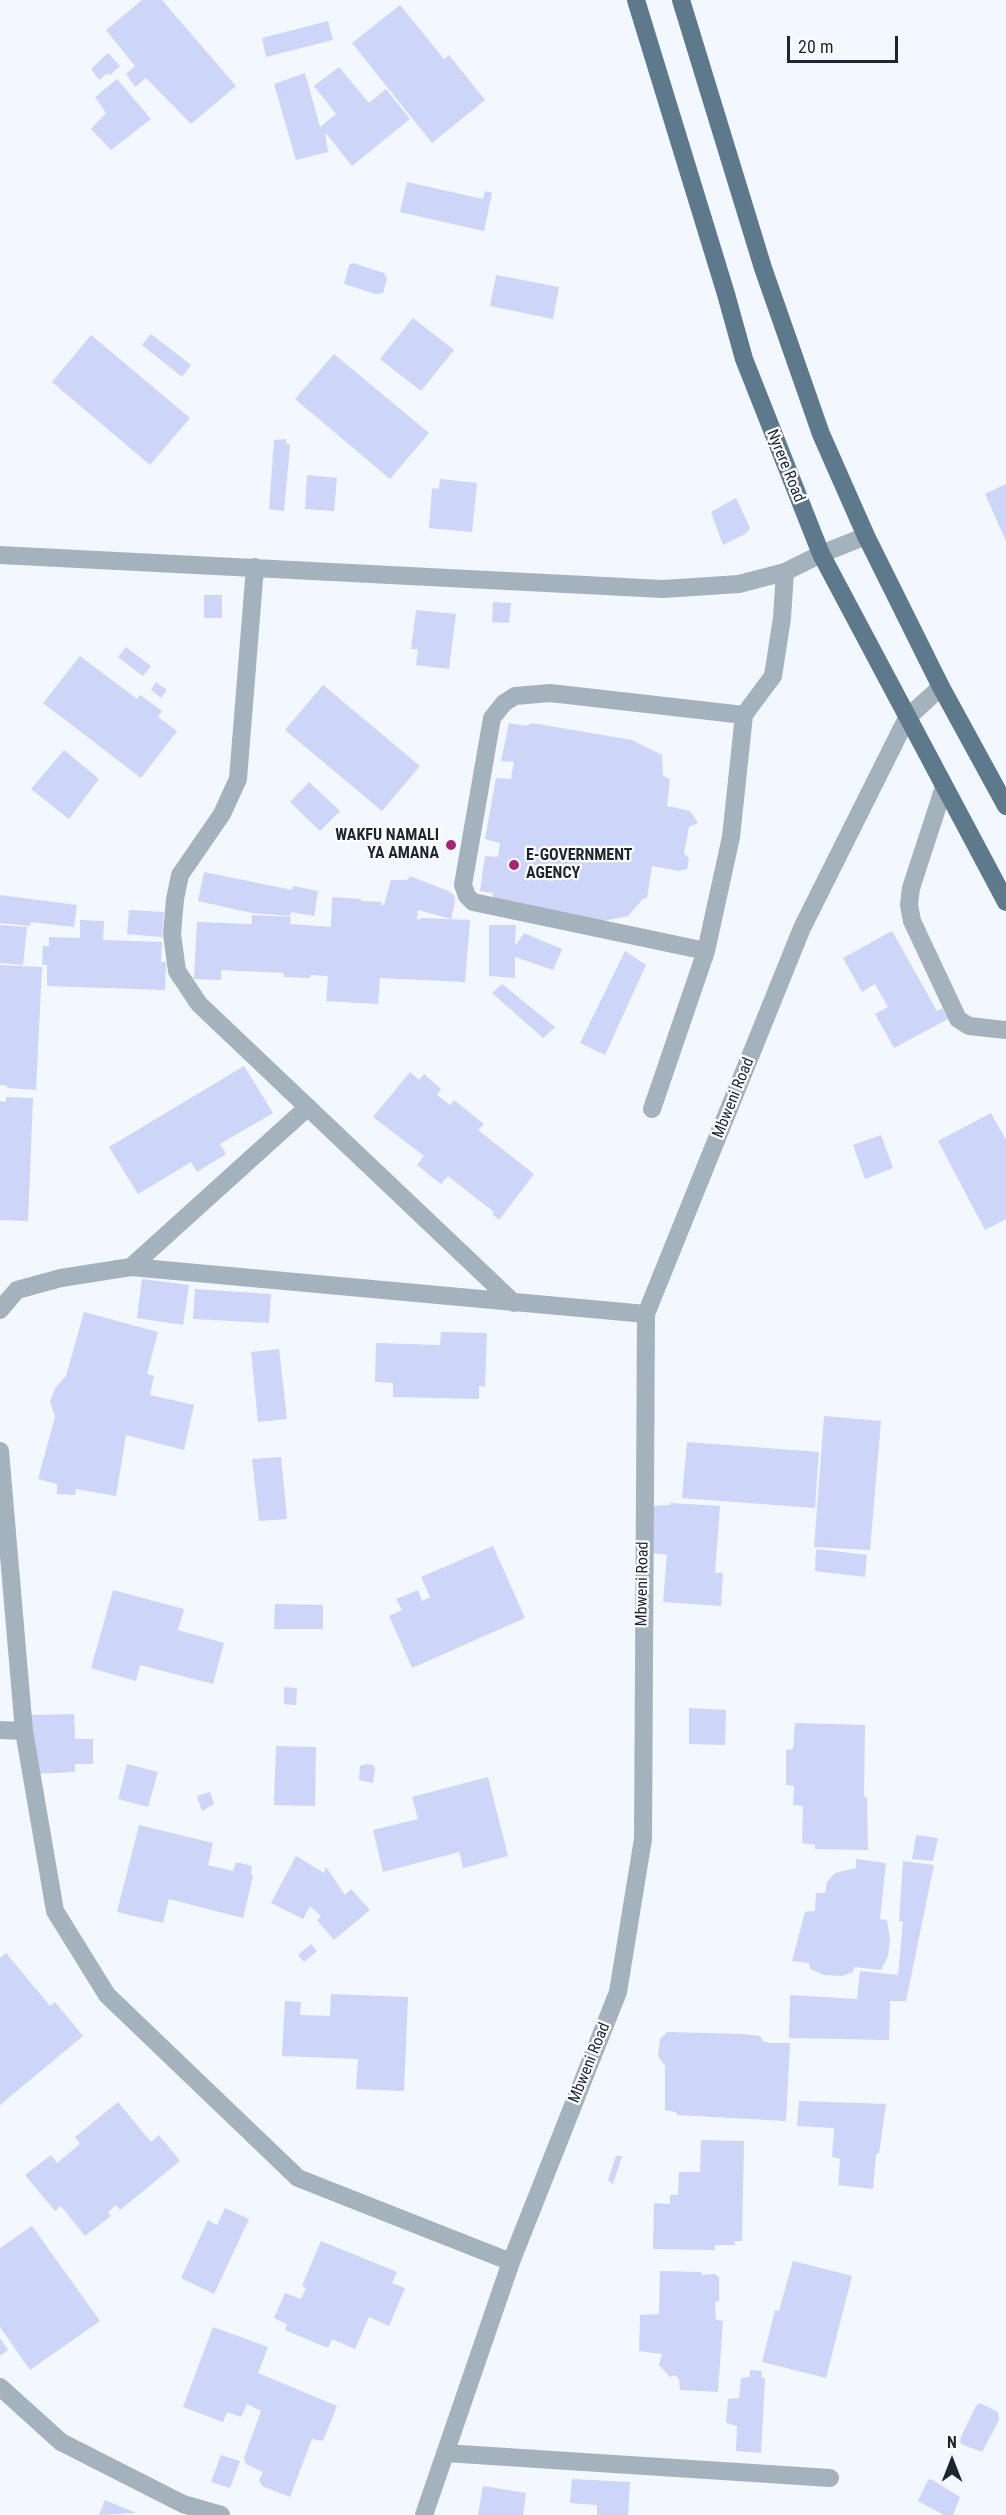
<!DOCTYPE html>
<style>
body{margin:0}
#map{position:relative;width:1006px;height:2515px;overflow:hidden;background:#f3f7fe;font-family:"Roboto Condensed",sans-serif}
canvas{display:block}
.north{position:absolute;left:922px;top:2431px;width:60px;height:60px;-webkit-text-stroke:4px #fff;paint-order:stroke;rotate:0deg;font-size:16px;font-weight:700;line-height:24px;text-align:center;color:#1d2531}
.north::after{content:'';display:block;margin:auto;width:21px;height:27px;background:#1d2531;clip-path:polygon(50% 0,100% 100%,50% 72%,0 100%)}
.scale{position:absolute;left:787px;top:36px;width:111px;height:27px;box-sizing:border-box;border:3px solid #1d2531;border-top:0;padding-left:8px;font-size:18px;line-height:21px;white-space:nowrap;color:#1d2531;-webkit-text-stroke:4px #fff;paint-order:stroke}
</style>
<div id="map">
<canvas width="1006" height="2515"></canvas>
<div class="north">N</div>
<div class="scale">20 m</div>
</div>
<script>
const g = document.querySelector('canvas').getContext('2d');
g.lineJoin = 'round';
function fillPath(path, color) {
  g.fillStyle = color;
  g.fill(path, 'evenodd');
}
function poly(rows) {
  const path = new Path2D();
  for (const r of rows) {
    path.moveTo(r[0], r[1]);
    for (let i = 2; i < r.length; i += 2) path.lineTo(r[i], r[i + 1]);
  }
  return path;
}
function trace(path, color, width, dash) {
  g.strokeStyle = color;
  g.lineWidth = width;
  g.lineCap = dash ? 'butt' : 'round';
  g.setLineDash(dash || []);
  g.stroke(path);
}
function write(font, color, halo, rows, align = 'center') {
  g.font = font + ' "Roboto Condensed",sans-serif';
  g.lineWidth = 4.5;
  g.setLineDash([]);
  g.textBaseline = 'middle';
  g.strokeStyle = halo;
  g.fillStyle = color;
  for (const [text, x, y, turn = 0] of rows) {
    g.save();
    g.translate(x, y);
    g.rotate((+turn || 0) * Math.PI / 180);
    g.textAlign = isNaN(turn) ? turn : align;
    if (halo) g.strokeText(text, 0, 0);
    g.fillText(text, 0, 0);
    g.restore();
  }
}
const building = poly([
 [142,0,162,0,236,86,191,124,146,78,135,87,126,74,135,66,106,30],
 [400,5,444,59,449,55,485,100,432,143,352,43],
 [328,21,333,40,266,57,262,38],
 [108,53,120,66,110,75,108,73,99,80,91,69],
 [339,67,369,103,386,89,410,119,352,166,325,132,328,152,296,160,274,84,305,73,320,127,336,114,314,86],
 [117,79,151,119,111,150,91,129,106,113,95,97],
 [407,182,483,199,485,191,492,193,484,231,400,212],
 [353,263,384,273,387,278,383,293,376,294,344,284,349,265],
 [496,275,559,287,553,319,490,306],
 [413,318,454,350,421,391,380,359],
 [151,334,191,365,182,377,142,345],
 [91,335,190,418,150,465,52,382],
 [334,354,429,433,390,479,295,399],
 [286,439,286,443,290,445,284,511,269,509,274,440],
 [307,475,337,478,334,511,305,509],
 [440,479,477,483,472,532,429,528,432,488,439,489],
 [1006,484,1006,541,985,494],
 [736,498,750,528,747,533,723,545,711,512],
 [204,595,222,595,222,618,204,618],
 [493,602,511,603,509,623,492,622],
 [416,610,456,614,449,669,416,665,418,649,411,649],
 [126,647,151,666,143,676,118,657],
 [80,656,137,699,140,695,162,711,158,717,177,731,141,778,43,703],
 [156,682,167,690,161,698,151,690],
 [323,685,420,766,382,811,285,730],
 [509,723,526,726,532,723,632,740,662,755,663,776,670,779,667,806,690,811,698,823,689,827,684,853,689,859,687,869,679,871,652,866,647,898,643,899,628,916,603,921,493,899,493,893,480,891,485,856,498,857,500,843,485,839,496,778,511,779,514,762,501,761],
 [64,750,99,779,69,819,31,789],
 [309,782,340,811,320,831,290,802],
 [204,872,292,890,293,886,318,891,314,916,291,912,290,916,252,913,198,901],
 [410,876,448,891,454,895,455,901,451,919,418,910,417,920,422,918,470,920,465,982,380,978,378,1004,326,1001,328,976,310,975,310,978,284,977,284,973,221,970,221,980,194,979,197,922,252,924,252,915,291,917,290,924,331,927,332,897,361,899,361,901,382,902,381,905,384,905,391,880,407,880],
 [0,895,77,905,74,927,31,922,30,926,0,923],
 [129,910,164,912,162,937,127,934],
 [80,920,104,921,103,940,162,942,161,962,166,962,165,990,47,986,47,965,42,965,43,946,49,946,49,937,80,938],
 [0,925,27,927,23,965,0,963],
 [489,925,516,925,515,946,524,933,562,949,553,970,515,957,515,978,489,976],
 [892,931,937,1011,942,1008,948,1019,894,1048,875,1014,888,1007,875,984,862,992,843,958],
 [625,951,646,965,605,1055,580,1043],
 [0,965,42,967,36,1090,7,1088,8,1086,0,1085],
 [502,984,555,1027,543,1038,492,993],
 [244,1066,273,1113,220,1144,226,1154,197,1172,191,1162,138,1194,109,1147],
 [410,1072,419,1080,424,1074,441,1089,437,1095,450,1105,454,1100,484,1124,478,1130,534,1174,499,1220,492,1214,494,1212,448,1176,441,1184,427,1173,417,1165,424,1156,373,1117],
 [6,1097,33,1098,28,1221,0,1220,0,1101,6,1102],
 [991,1113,1006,1140,1006,1219,985,1230,938,1141],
 [881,1135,893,1168,865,1179,853,1145],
 [142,1279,189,1285,183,1325,137,1318],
 [195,1289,271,1294,269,1323,193,1319],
 [84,1312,158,1332,147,1374,154,1376,150,1395,194,1405,184,1450,126,1435,116,1496,76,1489,75,1495,57,1494,57,1484,38,1479,55,1417,50,1401,56,1387,66,1376],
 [441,1332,487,1333,485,1387,479,1386,479,1399,393,1397,393,1383,375,1382,376,1343,440,1345],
 [279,1349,287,1419,258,1422,251,1352],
 [824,1416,881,1421,870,1550,814,1547],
 [687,1442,819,1452,815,1508,682,1498],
 [281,1457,287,1519,259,1521,252,1459],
 [670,1503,720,1506,715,1573,723,1573,721,1606,663,1602,667,1555,645,1552,649,1506,670,1505],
 [493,1546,525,1618,412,1668,389,1616,402,1610,396,1599,418,1590,422,1601,430,1597,421,1577],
 [816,1549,867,1555,865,1577,815,1571],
 [113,1590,184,1609,178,1630,224,1643,213,1684,140,1665,136,1681,91,1668],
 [275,1604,323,1605,323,1629,274,1629],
 [284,1687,297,1688,296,1705,284,1704],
 [689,1708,726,1710,725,1745,689,1744],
 [74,1714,75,1739,93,1739,93,1764,75,1764,75,1772,33,1774,31,1715],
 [795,1723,865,1725,864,1797,867,1797,868,1850,815,1849,815,1845,802,1843,803,1806,793,1805,794,1786,786,1785,786,1750,793,1749],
 [276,1746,316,1747,315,1806,274,1805],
 [127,1764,158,1772,148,1807,118,1799],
 [366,1764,373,1765,375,1769,373,1783,359,1780,360,1766],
 [488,1777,508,1856,463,1868,459,1852,383,1872,373,1830,418,1819,412,1797],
 [210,1792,214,1804,202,1811,197,1796],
 [139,1825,213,1843,208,1865,233,1871,236,1862,252,1866,251,1874,253,1876,243,1918,169,1899,163,1923,117,1912],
 [916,1835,938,1838,933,1861,912,1859],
 [296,1856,324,1873,326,1867,345,1895,351,1889,370,1910,334,1940,317,1920,321,1916,310,1906,303,1919,271,1903],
 [856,1859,886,1863,880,1919,887,1920,890,1940,888,1956,881,1970,854,1967,853,1972,842,1976,824,1975,810,1969,809,1963,792,1961,805,1912,815,1911,816,1893,825,1893,827,1882,835,1873,856,1868],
 [903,1861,934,1865,906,2001,890,2001,889,2040,789,2038,790,1995,857,1999,860,1971,898,1975,903,1922,899,1921],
 [311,1944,317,1951,304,1962,298,1955],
 [6,1953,50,2006,55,2002,83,2036,0,2105,0,1958],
 [331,1994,408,1997,404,2091,356,2089,358,2059,282,2056,285,2001,301,2002,300,2015,330,2016],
 [667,2032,744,2034,760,2036,763,2041,769,2043,790,2043,786,2121,677,2115,676,2112,665,2110,665,2066,658,2056,660,2039],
 [799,2101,886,2104,879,2153,876,2154,873,2189,838,2185,840,2159,832,2157,834,2128,797,2126],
 [118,2102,151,2142,159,2135,180,2161,120,2210,116,2205,108,2212,111,2216,85,2236,61,2206,55,2211,25,2175,51,2155,57,2163,80,2144,75,2137],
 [701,2140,744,2141,742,2241,735,2241,735,2245,715,2245,715,2250,653,2249,654,2203,670,2204,670,2195,678,2195,679,2172,700,2172],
 [616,2156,622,2156,613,2184,608,2180],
 [225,2208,249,2219,214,2294,181,2278,208,2220,217,2225],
 [32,2226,100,2321,30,2370,0,2327,0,2248],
 [321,2241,397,2272,392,2283,405,2288,389,2326,369,2317,355,2349,332,2339,328,2348,285,2330,287,2324,274,2318,285,2293,301,2299,306,2288,302,2286],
 [793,2261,852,2276,826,2378,762,2362,775,2310,779,2311],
 [660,2271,701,2272,702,2275,715,2274,719,2277,719,2301,715,2302,716,2320,723,2321,718,2392,680,2390,679,2379,675,2375,670,2377,659,2365,662,2354,639,2351,640,2315,659,2314],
 [213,2327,268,2347,258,2373,337,2406,323,2441,312,2439,290,2497,262,2486,259,2480,263,2472,246,2464,244,2458,261,2411,247,2404,241,2417,227,2412,223,2422,183,2407],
 [0,2338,8,2350,0,2356],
 [750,2370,762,2371,761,2377,765,2378,761,2453,736,2451,737,2426,726,2423,728,2399,739,2398,741,2378,750,2377],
 [980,2403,998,2412,999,2420,982,2452,961,2444,960,2439,976,2406],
 [221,2455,240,2461,230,2488,211,2482],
 [572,2479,630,2482,628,2515,597,2515,597,2505,570,2503],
 [931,2479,960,2497,953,2515,944,2515,918,2501,928,2480],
 [483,2486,526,2493,523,2515,478,2515],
 [105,2500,136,2513,99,2515]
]);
const minor = poly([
 [0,555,663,589,739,584,785,572,821,554,866,536],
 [255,567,238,779,222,814,180,875,175,899,172,934,177,971,199,1004,514,1303],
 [944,787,911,888,909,905,912,921,958,1019,969,1026,1006,1030],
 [706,951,473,902,467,896,463,885,492,718,504,703,515,696,550,693,744,715,773,676,782,618,785,572],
 [652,1109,706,951,731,837,744,715],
 [131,1267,308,1107],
 [0,1310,17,1290,61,1278,131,1267,646,1314],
 [0,1451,24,1731,55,1911,107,1995,298,2178,511,2262],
 [0,1730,24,1731],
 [0,2387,61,2442,183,2504,221,2515],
 [445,2453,830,2478],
 [424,2515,511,2262,618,1992,643,1839,646,1314,802,928,907,718,941,687]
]);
const major = poly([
 [636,0,726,294,744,359,821,554,1006,902],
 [681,0,763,268,821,434,866,536,941,687,1006,806]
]);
const markers = [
 [451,845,6,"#a52677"],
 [514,865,6,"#a52677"]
];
const streetNames = [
 ["Nyrere Road",785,466,68],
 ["Mbweni Road",734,1098,-68],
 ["Mbweni Road",643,1584,-89],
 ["Mbweni Road",590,2063,-68]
];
const poiNames = [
 ["WAKFU NAMALI",439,836],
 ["YA AMANA",439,854],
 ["E-GOVERNMENT",526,856,"left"],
 ["AGENCY",526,874,"left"]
];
fillPath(building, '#cdd6f9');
trace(minor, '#a3b2bd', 18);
trace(major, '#5d798b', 18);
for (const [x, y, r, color] of markers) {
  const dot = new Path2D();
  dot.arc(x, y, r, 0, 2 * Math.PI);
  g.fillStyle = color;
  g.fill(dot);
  trace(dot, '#fff', 2);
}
write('16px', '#1d2531', '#fff', streetNames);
write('bold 16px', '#1d2531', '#fff', poiNames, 'right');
</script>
